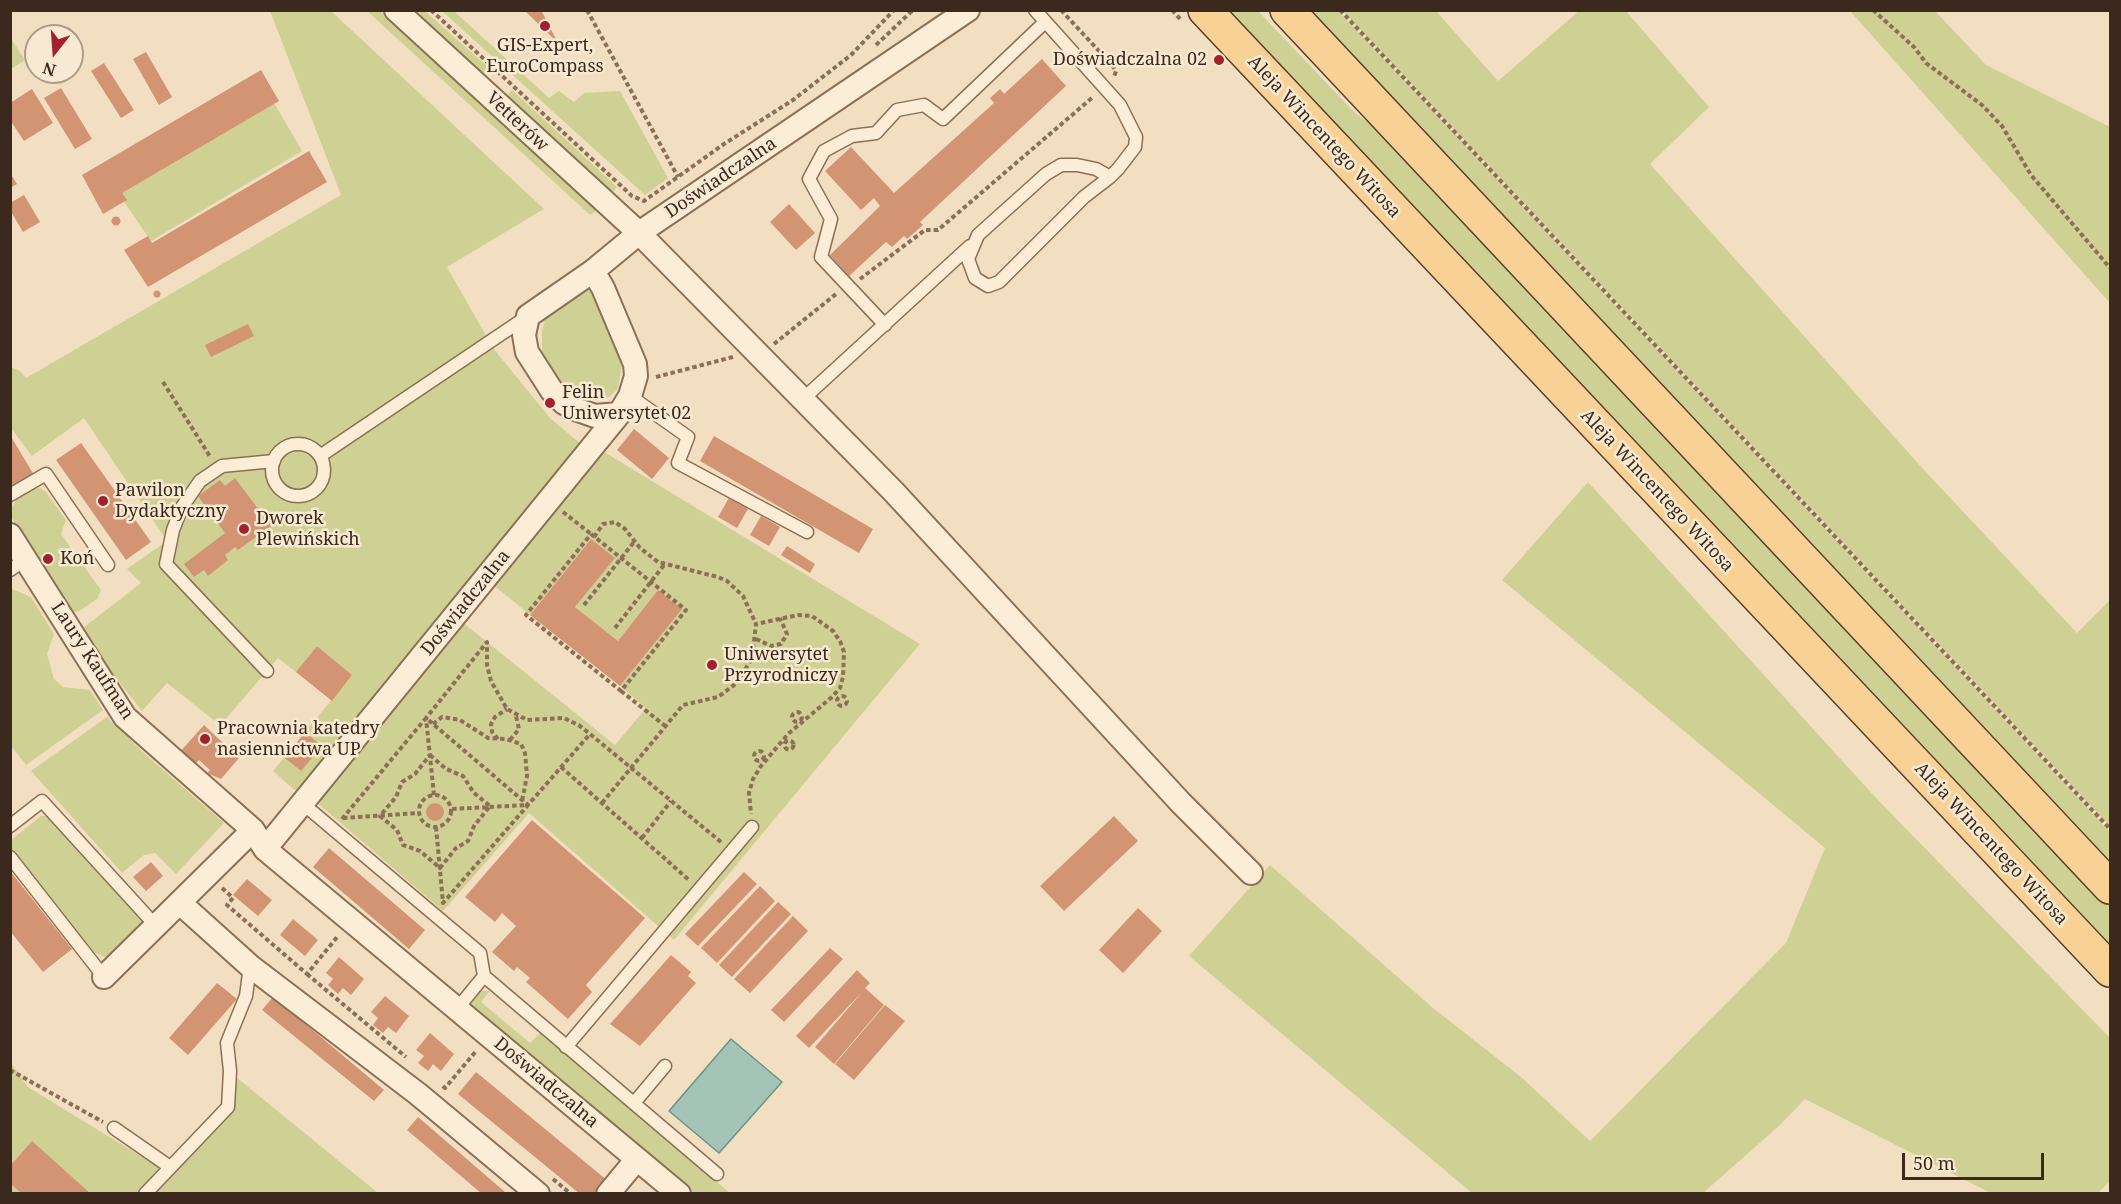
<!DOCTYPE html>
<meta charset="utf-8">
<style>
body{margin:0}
#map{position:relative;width:2121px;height:1204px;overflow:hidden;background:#f2dfc1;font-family:"Noto Serif",serif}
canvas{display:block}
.frame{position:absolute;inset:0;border:12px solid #3b291d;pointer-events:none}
.north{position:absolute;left:24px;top:24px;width:60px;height:60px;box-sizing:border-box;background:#f8ead2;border:2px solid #ac9d8a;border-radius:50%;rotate:197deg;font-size:16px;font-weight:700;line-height:24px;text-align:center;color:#3b291d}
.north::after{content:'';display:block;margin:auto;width:21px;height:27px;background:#a1222e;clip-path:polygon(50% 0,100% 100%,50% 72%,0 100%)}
.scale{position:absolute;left:1902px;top:1153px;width:142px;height:27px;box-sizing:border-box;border:3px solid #3b291d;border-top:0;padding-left:8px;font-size:18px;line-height:21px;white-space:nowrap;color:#3b291d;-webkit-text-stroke:4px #f8ead2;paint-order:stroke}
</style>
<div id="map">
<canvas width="2121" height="1204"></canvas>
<div class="frame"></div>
<div class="north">N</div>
<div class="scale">50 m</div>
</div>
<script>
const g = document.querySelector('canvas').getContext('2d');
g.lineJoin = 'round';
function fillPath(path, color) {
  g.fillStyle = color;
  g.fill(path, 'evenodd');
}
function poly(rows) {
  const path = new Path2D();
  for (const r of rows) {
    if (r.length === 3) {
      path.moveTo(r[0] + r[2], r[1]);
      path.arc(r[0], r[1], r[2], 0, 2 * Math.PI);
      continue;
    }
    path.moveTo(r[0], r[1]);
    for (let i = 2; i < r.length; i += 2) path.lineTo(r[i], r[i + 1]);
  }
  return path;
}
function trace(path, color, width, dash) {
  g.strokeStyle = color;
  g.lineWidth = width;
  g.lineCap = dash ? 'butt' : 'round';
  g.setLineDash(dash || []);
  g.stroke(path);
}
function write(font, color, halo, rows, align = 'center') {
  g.font = font + ' "Noto Serif",serif';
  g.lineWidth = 5;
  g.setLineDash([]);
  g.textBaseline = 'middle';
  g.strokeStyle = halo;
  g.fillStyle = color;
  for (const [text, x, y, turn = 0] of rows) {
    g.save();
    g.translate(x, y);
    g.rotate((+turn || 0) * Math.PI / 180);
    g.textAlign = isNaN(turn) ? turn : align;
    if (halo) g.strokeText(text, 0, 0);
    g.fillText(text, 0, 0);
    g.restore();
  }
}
const green = poly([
 [270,11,331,11,544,209,447,267,493,348,550,418,582,445,299,794,273,771,352,675,317,646,296,672,278,658,224,721,215,721,167,683,142,711,92,648,83,633,83,628,141,583,127,569,167,541,84,418,32,456,11,428,11,367,20,371,26,378,341,195],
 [367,11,380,11,593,206,596,210,592,214,589,214],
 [419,11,425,11,491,70,484,78,424,22],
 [442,11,454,11,549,98,559,91,574,102,584,93,620,91,668,178,645,195],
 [1220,11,1258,11,1354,112,1406,151,2110,905,2110,956],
 [1300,11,1338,11,1411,87,2110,832,2110,870],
 [1343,11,1436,11,1498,81,1579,11,1626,11,1709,107,1650,164,1924,470,2077,633,2110,600,2110,826],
 [1850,11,1935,11,1986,65,2110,127,2110,303],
 [10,37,25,60,11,69,10,69],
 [512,90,617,187,611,194,506,97],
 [273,101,302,151,151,241,118,193],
 [587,289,593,294,620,353,622,363,618,389,609,397,599,399,577,395,564,387,542,354,542,332,546,315],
 [601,450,920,644,674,940,529,813,443,911,314,800,461,621,615,745,646,708,620,686,681,610,658,591,618,641,575,607,614,558,591,539,530,615,491,583],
 [1588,482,1877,799,2110,1038,2110,1181,2098,1193,1991,1193,1805,1099,1780,1125,1703,1193,1472,1193,1189,956,1270,865,1433,1008,1521,1077,1590,1141,1786,943,1825,848,1502,580],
 [40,488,46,492,66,520,61,534,101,590,97,599,79,611,72,613,59,597,12,518,11,510,16,500,33,489],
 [10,588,31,597,54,634,47,654,54,679,63,687,90,690,103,710,26,765,11,746],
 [107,717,146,755,224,823,176,874,155,853,144,855,122,873,31,771],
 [41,816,49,816,142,917,142,925,109,959,93,952,11,849,11,840],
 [481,991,490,991,481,1002,530,1043,540,1033,730,1193,688,1193,467,1009],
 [10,1062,28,1087,160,1168,223,1105,225,1068,378,1193,11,1193]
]);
const water = poly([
 [731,1039,782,1082,719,1153,669,1111,731,1039]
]);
const building = poly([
 [524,10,541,10,557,41,556,41],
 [146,52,172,97,159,105,133,59],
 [1042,59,1066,86,920,222,923,225,907,239,904,236,892,247,886,242,849,276,830,255,880,206,874,198,861,210,825,171,851,147,894,193,994,103,990,98,1000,89,1004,94],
 [104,63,134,110,121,118,91,71],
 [261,70,279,101,122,193,127,200,103,214,82,175],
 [61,88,92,139,75,149,44,98],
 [32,89,53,123,24,141,10,120,10,103],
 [309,151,327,182,148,287,124,250,148,236,152,243],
 [10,173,17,184,10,188],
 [24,195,40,222,23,232,10,210,10,203],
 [789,204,815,233,796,250,770,222],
 [116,221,4.5],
 [157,294,3.5],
 [248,324,254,336,211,357,205,345],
 [634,429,669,458,652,479,617,450],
 [10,435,34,475,10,489],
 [714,436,873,529,859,553,700,461],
 [81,443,151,542,126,560,56,460],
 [235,478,271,526,238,550,235,547,225,555,228,560,208,576,204,570,194,577,184,564,225,533,198,496,220,480,225,486],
 [729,498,748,509,737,528,718,517],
 [761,516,780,527,769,546,750,535],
 [591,539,615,558,575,607,618,641,658,590,682,609,620,686,530,615],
 [787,546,815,564,810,573,781,555],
 [317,646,352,675,332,701,296,672],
 [204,725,239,758,221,779,207,773,210,770,199,760,192,767,178,754],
 [305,732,322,746,301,771,285,758],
 [435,812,9],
 [1114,816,1138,841,1064,911,1040,886],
 [532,820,645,918,586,985,592,992,568,1019,526,982,530,978,517,967,514,971,492,952,516,926,502,913,495,922,465,897],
 [329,848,425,930,409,949,313,867],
 [151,862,163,876,146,891,133,877],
 [10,871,72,949,43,972,10,931],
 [744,872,757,884,698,946,685,934],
 [247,879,272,900,258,916,233,895],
 [760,886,775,901,717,963,701,948],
 [778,902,791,914,732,977,719,965],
 [1138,908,1162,931,1123,973,1099,950],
 [793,916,808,931,750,993,734,979],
 [293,919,318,940,305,956,280,935],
 [830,948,843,959,784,1022,771,1010],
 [671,955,691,972,688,976,696,983,640,1046,610,1024],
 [339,957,364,979,351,995,343,988,338,994,328,985,333,979,326,973],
 [857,970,870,983,865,988,884,1005,834,1064,815,1047,863,991,809,1048,796,1036],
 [217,983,237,999,188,1055,169,1038],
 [385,996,409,1016,396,1033,388,1027,383,1033,373,1025,378,1018,371,1012],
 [273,997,384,1090,374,1101,262,1010],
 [885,1005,905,1021,854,1080,835,1064],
 [430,1033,454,1054,441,1071,433,1064,428,1071,418,1063,424,1056,416,1050],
 [476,1072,608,1181,597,1194,580,1194,458,1094],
 [418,1117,505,1192,504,1194,482,1194,407,1130],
 [32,1141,91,1194,22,1194,10,1183,10,1166]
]);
const path = poly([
 [431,10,632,196,644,201,724,144,793,100,851,55,894,10],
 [587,10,678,177],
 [1061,10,1112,65,1116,71,1114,77],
 [1172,10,1182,21],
 [1340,10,2110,829],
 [1873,10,1914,47,1926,63,1982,105,2002,126,2031,175,2110,268],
 [876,45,913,10],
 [860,279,925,230,938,230,1093,97],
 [774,344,836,294],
 [656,377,733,357],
 [163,382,211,458],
 [563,512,591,534],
 [591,534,686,610,621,691,526,615,591,534],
 [594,537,603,524,615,522,625,529,640,548,658,562,718,577,727,581,743,596,756,624],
 [584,605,634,542],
 [615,628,664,565],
 [756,639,771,646,781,644,787,634,780,618],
 [621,691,664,725],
 [842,701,5],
 [797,717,5],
 [433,724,442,717,460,720,488,738,506,739,521,744,525,753,527,776,522,801],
 [498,739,492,732,491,724,495,717,507,709],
 [510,740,519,729,516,716],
 [789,745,4.5],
 [759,756,5],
 [430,755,446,769,463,776,474,793,490,806,474,826,468,841,456,848,440,868,420,851,403,845,397,830,380,816,396,797,402,782,415,774,430,755],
 [561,767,689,880],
 [435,811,16],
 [434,795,426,718,487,642,487,665,491,681,507,709,527,720,564,718,580,726,590,734],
 [602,803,683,705,718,697,738,682,752,658,756,624,798,615,812,616,833,631,840,641,844,652,843,677,840,688,832,697,788,734,761,766,753,779,749,793,751,814],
 [343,818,419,813],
 [342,819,426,718,528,805,590,734,721,842],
 [436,827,443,903,528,805,451,809],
 [642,838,671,801],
 [222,888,233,898,227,905,307,974,338,936],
 [307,974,406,1057],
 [10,1070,103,1122],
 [443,1086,445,1088,477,1050],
 [553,1179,571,1194]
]);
const service = poly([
 [1035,10,1120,105,1136,137,1135,147,1118,169,1110,177,1084,197,999,282,988,286,975,278,968,259,978,235,1046,174,1061,165,1077,165,1096,169,1110,177],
 [885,325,821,257,831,219,809,179,824,151,852,136,876,133,897,110,924,105,943,119,1045,22],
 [630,396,688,437,678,463,807,532],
 [803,399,970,246],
 [298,470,26],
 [320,456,528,316],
 [10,495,46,474,108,565],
 [10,570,26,559],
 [267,671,166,564,173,530,182,507,200,481,222,466,274,461],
 [302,803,480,953,484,976],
 [10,826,42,801,156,926],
 [10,857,104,977],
 [457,1009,484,976,717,1174],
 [566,1047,752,827],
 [634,1103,665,1066],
 [114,1128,170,1167],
 [145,1194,228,1107,230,1071,227,1043,246,996,250,966]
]);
const minor = poly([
 [396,10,639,233,893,491,1181,803,1251,873],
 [593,271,603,288,635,364,636,376,630,396,619,414,265,849,679,1194],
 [619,414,595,416,578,410,564,403,552,391,527,352,524,335,528,316,593,271,639,233,968,10],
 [10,535,125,717,253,830,265,849],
 [180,903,250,966,418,1094,538,1194],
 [104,977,253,830],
 [608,1194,637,1159]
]);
const primary = poly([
 [1205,10,2110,970],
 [1287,10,2110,887]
]);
const markers = [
 [545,26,6,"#a1222e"],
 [1219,60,6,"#a1222e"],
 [550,403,6,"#a1222e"],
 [103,501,6,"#a1222e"],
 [244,529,6,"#a1222e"],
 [48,559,6,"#a1222e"],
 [712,665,6,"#a1222e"],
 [205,739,6,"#a1222e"]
];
const poiNames = [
 ["GIS-Expert,",545,46,"center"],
 ["EuroCompass",545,67,"center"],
 ["Doświadczalna 02",1207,60,"right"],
 ["Felin",562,393],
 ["Uniwersytet 02",562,414],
 ["Pawilon",115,491],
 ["Dydaktyczny",115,512],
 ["Dworek",256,519],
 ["Plewińskich",256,540],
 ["Koń",60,559],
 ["Uniwersytet",724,655],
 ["Przyrodniczy",724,676],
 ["Pracownia katedry",217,729],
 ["nasiennictwa UP",217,750]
];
const streetNames = [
 ["Vetterów",517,122,43],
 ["Aleja Wincentego Witosa",1324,137,47],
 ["Doświadczalna",721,178,-34],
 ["Aleja Wincentego Witosa",1657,491,47],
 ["Doświadczalna",466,603,-51],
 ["Laury Kaufman",92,661,57],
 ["Aleja Wincentego Witosa",1991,844,47],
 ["Doświadczalna",546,1083,40]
];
fillPath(green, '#cfd194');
fillPath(water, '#a4c4b8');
trace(water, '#6a9385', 1.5);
fillPath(building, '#d39474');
trace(service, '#8d6f57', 15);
trace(minor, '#8d6f57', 26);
trace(primary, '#5a3e2c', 36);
trace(path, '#8d6f57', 4, [4.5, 3]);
trace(service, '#fbedd6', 12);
trace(minor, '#fbedd6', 22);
trace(primary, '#f8d196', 33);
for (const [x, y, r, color] of markers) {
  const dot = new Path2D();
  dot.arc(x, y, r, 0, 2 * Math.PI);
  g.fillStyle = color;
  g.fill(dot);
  trace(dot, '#f8ead2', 2);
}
write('18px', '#3b291d', '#f8ead2', poiNames, 'left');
write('18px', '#3b291d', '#f8ead2', streetNames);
</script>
